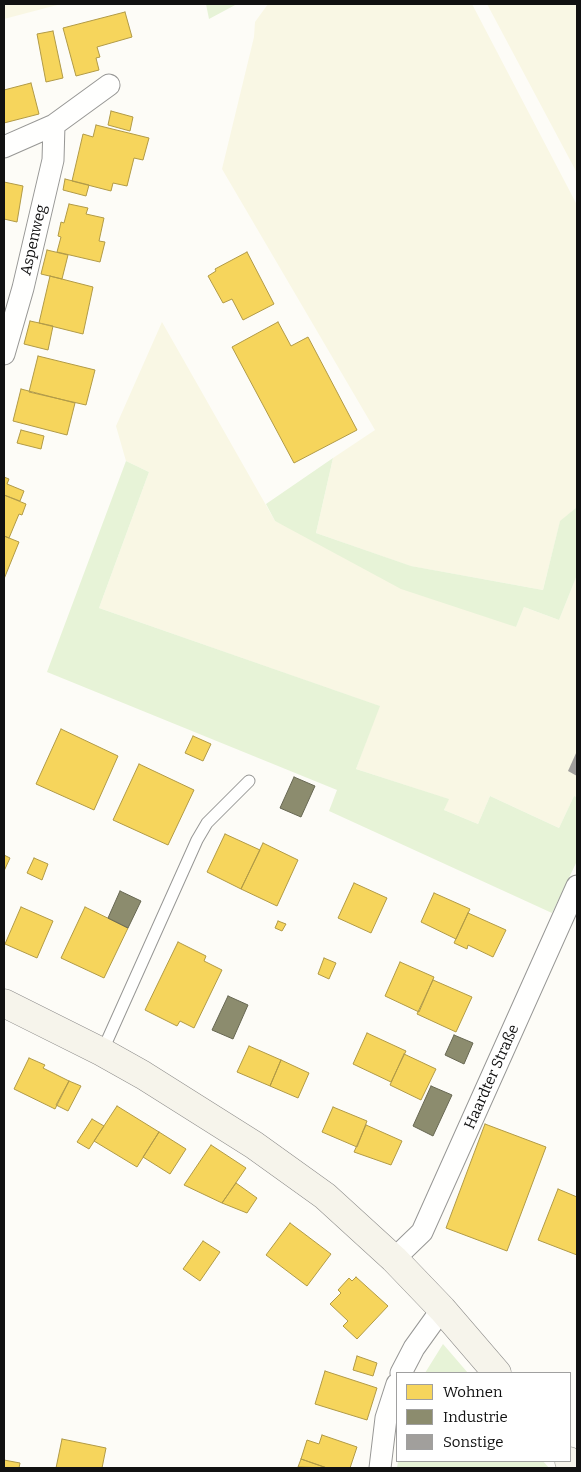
<!DOCTYPE html>
<html>
<head>
<meta charset="utf-8">
<style>
	body { margin:0 }
	#map { position:relative; width:581px; height:1472px; overflow:hidden; background:#fdfcf7; font-family:Bitter,serif }
	canvas { display:block }
	.frame { position:absolute; inset:0; border:5px solid #111; pointer-events:none }
	.legend { position:absolute; left:396px; top:1372px; width:175px; height:90px; box-sizing:border-box; background:#fff; border:1px solid #a0a0a0; margin:0; padding:6px 9px; list-style:none; font-size:15px; color:#111 }
	.legend li { display:flex; align-items:center; gap:10px; height:25px }
	.legend b { width:25px; border:1px solid #a0a0a0 }
</style>
</head>
<body>
<div id="map">
<canvas width="581" height="1472"></canvas>
<div class="frame"></div>
<ul class="legend">
<li><b style="height:14px;background:#f6d55c"></b>Wohnen</li>
<li><b style="height:14px;background:#8c8c6e"></b>Industrie</li>
<li><b style="height:14px;background:#a19f9c"></b>Sonstige</li>
</ul>
</div>
<script>
const ctx = document.querySelector('canvas').getContext('2d');
ctx.lineJoin = 'round';
function fillPath(path, color) {
  ctx.fillStyle = color;
  ctx.fill(path, 'evenodd');
}
function poly(rows) {
  const path = new Path2D();
  for (const r of rows) {
    path.moveTo(r[0], r[1]);
    for (let i = 2; i < r.length; i += 2) path.lineTo(r[i], r[i + 1]);
  }
  return path;
}
function strokePath(path, color, width, dash) {
  ctx.strokeStyle = color;
  ctx.lineWidth = width;
  ctx.lineCap = dash ? 'butt' : 'round';
  ctx.setLineDash(dash || []);
  ctx.stroke(path);
}
function drawText(font, color, halo, rows, align = 'center') {
  ctx.font = font + ' Bitter,serif';
  ctx.lineWidth = 5;
  ctx.setLineDash([]);
  ctx.textBaseline = 'middle';
  ctx.strokeStyle = halo;
  ctx.fillStyle = color;
  for (const [text, x, y, turn = 0] of rows) {
    ctx.save();
    ctx.translate(x, y);
    ctx.rotate((+turn || 0) * Math.PI / 180);
    ctx.textAlign = isNaN(turn) ? turn : align;
    if (halo) ctx.strokeText(text, 0, 0);
    ctx.fillText(text, 0, 0);
    ctx.restore();
  }
}
const farmland = poly([
	[4,4,61,4,4,19],
	[268,4,472,4,577,205,577,507,560,522,543,590,410,566,316,533,333,458,375,430,222,169,254,37,255,22],
	[487,4,577,4,577,173],
	[162,322,275,521,516,627,524,607,559,620,577,575,577,797,574,796,559,828,490,796,478,824,444,810,448,799,356,769,379,706,99,608,149,472,126,461,116,426]
]);
const green = poly([
	[206,4,237,4,209,19],
	[333,458,316,533,411,566,543,590,560,521,577,507,577,575,559,620,524,607,516,627,401,589,275,521,266,504],
	[126,461,149,472,99,608,380,706,356,769,449,799,444,810,478,824,490,796,559,828,574,796,577,797,577,861,552,913,329,811,337,790,47,672],
	[443,1344,468,1373,425,1373],
	[398,1461,543,1461,549,1468,397,1468]
]);
const homes = poly([
	[125,12,132,37,97,47,100,57,96,58,99,70,76,76,63,28,125,12],
	[53,31,63,78,46,82,37,34,53,31],
	[31,83,39,114,4,123,4,90,31,83],
	[111,111,133,117,130,131,108,125,111,111],
	[96,125,149,138,143,160,134,158,127,186,113,183,111,191,72,181,83,134,93,137,96,125],
	[65,179,89,185,86,196,63,190,65,179],
	[4,182,23,186,17,222,4,219,4,182],
	[69,204,88,208,86,214,104,218,99,241,105,242,100,262,57,252,61,237,58,236,61,222,64,223,69,204],
	[47,250,68,255,62,279,41,274,47,250],
	[247,252,274,304,243,320,232,299,223,303,208,276,216,271,215,269,247,252],
	[50,276,93,287,83,334,39,323,50,276],
	[30,321,53,326,48,350,24,344,30,321],
	[278,322,291,346,308,337,357,430,294,463,232,347,278,322],
	[38,356,95,370,86,405,29,392,38,356],
	[21,389,75,403,67,435,13,421,21,389],
	[21,430,44,436,41,449,17,443,21,430],
	[4,477,9,479,7,484,24,491,20,501,4,495,4,477],
	[4,495,26,504,22,515,19,514,9,538,4,536,4,495],
	[4,536,19,542,4,579,4,536],
	[61,729,118,756,94,810,36,784,61,729],
	[193,736,211,744,203,761,185,753,193,736],
	[139,764,194,790,168,845,113,820,139,764],
	[225,834,260,850,241,889,207,872,225,834],
	[263,843,298,860,277,906,241,889,263,843],
	[4,855,10,858,4,871,4,855],
	[34,858,48,864,42,880,27,873,34,858],
	[354,883,387,898,371,933,338,918,354,883],
	[434,893,470,909,456,939,421,922,434,893],
	[21,907,53,921,37,958,5,944,21,907],
	[85,907,128,928,104,978,61,958,85,907],
	[468,913,506,930,493,957,468,945,467,949,454,943,468,913],
	[278,921,286,924,282,931,275,928,278,921],
	[178,942,206,956,204,961,222,970,194,1028,180,1021,177,1026,145,1010,178,942],
	[324,958,336,963,329,979,318,974,324,958],
	[400,962,434,977,419,1012,385,996,400,962],
	[433,980,472,997,456,1032,417,1014,433,980],
	[367,1033,406,1051,391,1082,353,1064,367,1033],
	[249,1046,281,1060,270,1086,237,1072,249,1046],
	[404,1054,436,1069,421,1100,390,1085,404,1054],
	[29,1058,45,1065,43,1068,69,1081,55,1109,14,1089,29,1058],
	[281,1060,309,1073,298,1098,270,1086,281,1060],
	[69,1081,81,1086,68,1111,56,1105,69,1081],
	[117,1106,159,1132,137,1167,94,1141,117,1106],
	[333,1107,367,1121,357,1147,322,1132,333,1107],
	[92,1119,104,1126,89,1149,77,1142,92,1119],
	[485,1124,546,1147,507,1251,446,1228,485,1124],
	[366,1125,402,1141,391,1165,354,1152,366,1125],
	[159,1132,186,1149,170,1174,143,1157,159,1132],
	[211,1145,246,1168,222,1203,184,1185,211,1145],
	[236,1183,257,1198,247,1213,222,1203,236,1183],
	[558,1189,577,1197,577,1255,538,1240,558,1189],
	[290,1223,331,1254,307,1286,266,1255,290,1223],
	[203,1241,220,1252,200,1281,183,1269,203,1241],
	[356,1277,388,1306,357,1339,343,1326,348,1321,330,1304,341,1293,338,1290,349,1278,352,1281,356,1277],
	[357,1356,377,1363,373,1376,353,1370,357,1356],
	[325,1371,377,1388,367,1420,315,1404,325,1371],
	[322,1435,357,1447,350,1468,327,1468,301,1459,307,1440,319,1444,322,1435],
	[62,1439,106,1448,102,1468,56,1468,62,1439],
	[301,1459,327,1468,298,1467,301,1459],
	[4,1460,20,1463,19,1468,4,1468,4,1460]
]);
const industry = poly([
	[294,777,315,786,301,817,280,808,294,777],
	[120,891,141,901,128,928,108,918,120,891],
	[228,996,248,1005,233,1039,212,1030,228,996],
	[454,1035,473,1043,464,1064,445,1055,454,1035],
	[431,1086,452,1095,433,1136,413,1126,431,1086]
]);
const building = poly([
	[577,751,577,776,568,771]
]);
const lane = poly([
	[102,1052,197,840,207,823,249,781]
]);
const street = poly([
	[4,147,54,125,109,85],
	[4,354,23,288,53,160,54,125],
	[394,1259,422,1232,577,886],
	[401,1373,414,1348,442,1309],
	[380,1468,386,1418,397,1384]
]);
const secondary = poly([
	[4,1003,102,1052,143,1075,254,1145,325,1196,394,1259,442,1309,497,1373],
	[569,1461,575,1468]
]);
const streetNames = [
	["Aspenweg",34,240,-77],
	["Haardter Straße",492,1077,-66]
];
fillPath(farmland, '#f9f7e4');
fillPath(green, '#e7f3d7');
fillPath(homes, '#f6d55c');
strokePath(homes, '#b19a46', 1);
fillPath(industry, '#8c8c6e');
strokePath(industry, '#676752', 1);
fillPath(building, '#a19f9c');
strokePath(lane, '#979795', 13);
strokePath(street, '#979795', 23);
strokePath(secondary, '#8e8d8b', 29);
strokePath(lane, '#fffffe', 11);
strokePath(street, '#fffffe', 21);
strokePath(secondary, '#f6f4eb', 28);
drawText('15px', '#111', '#fff', streetNames);
</script>
</body>
</html>
